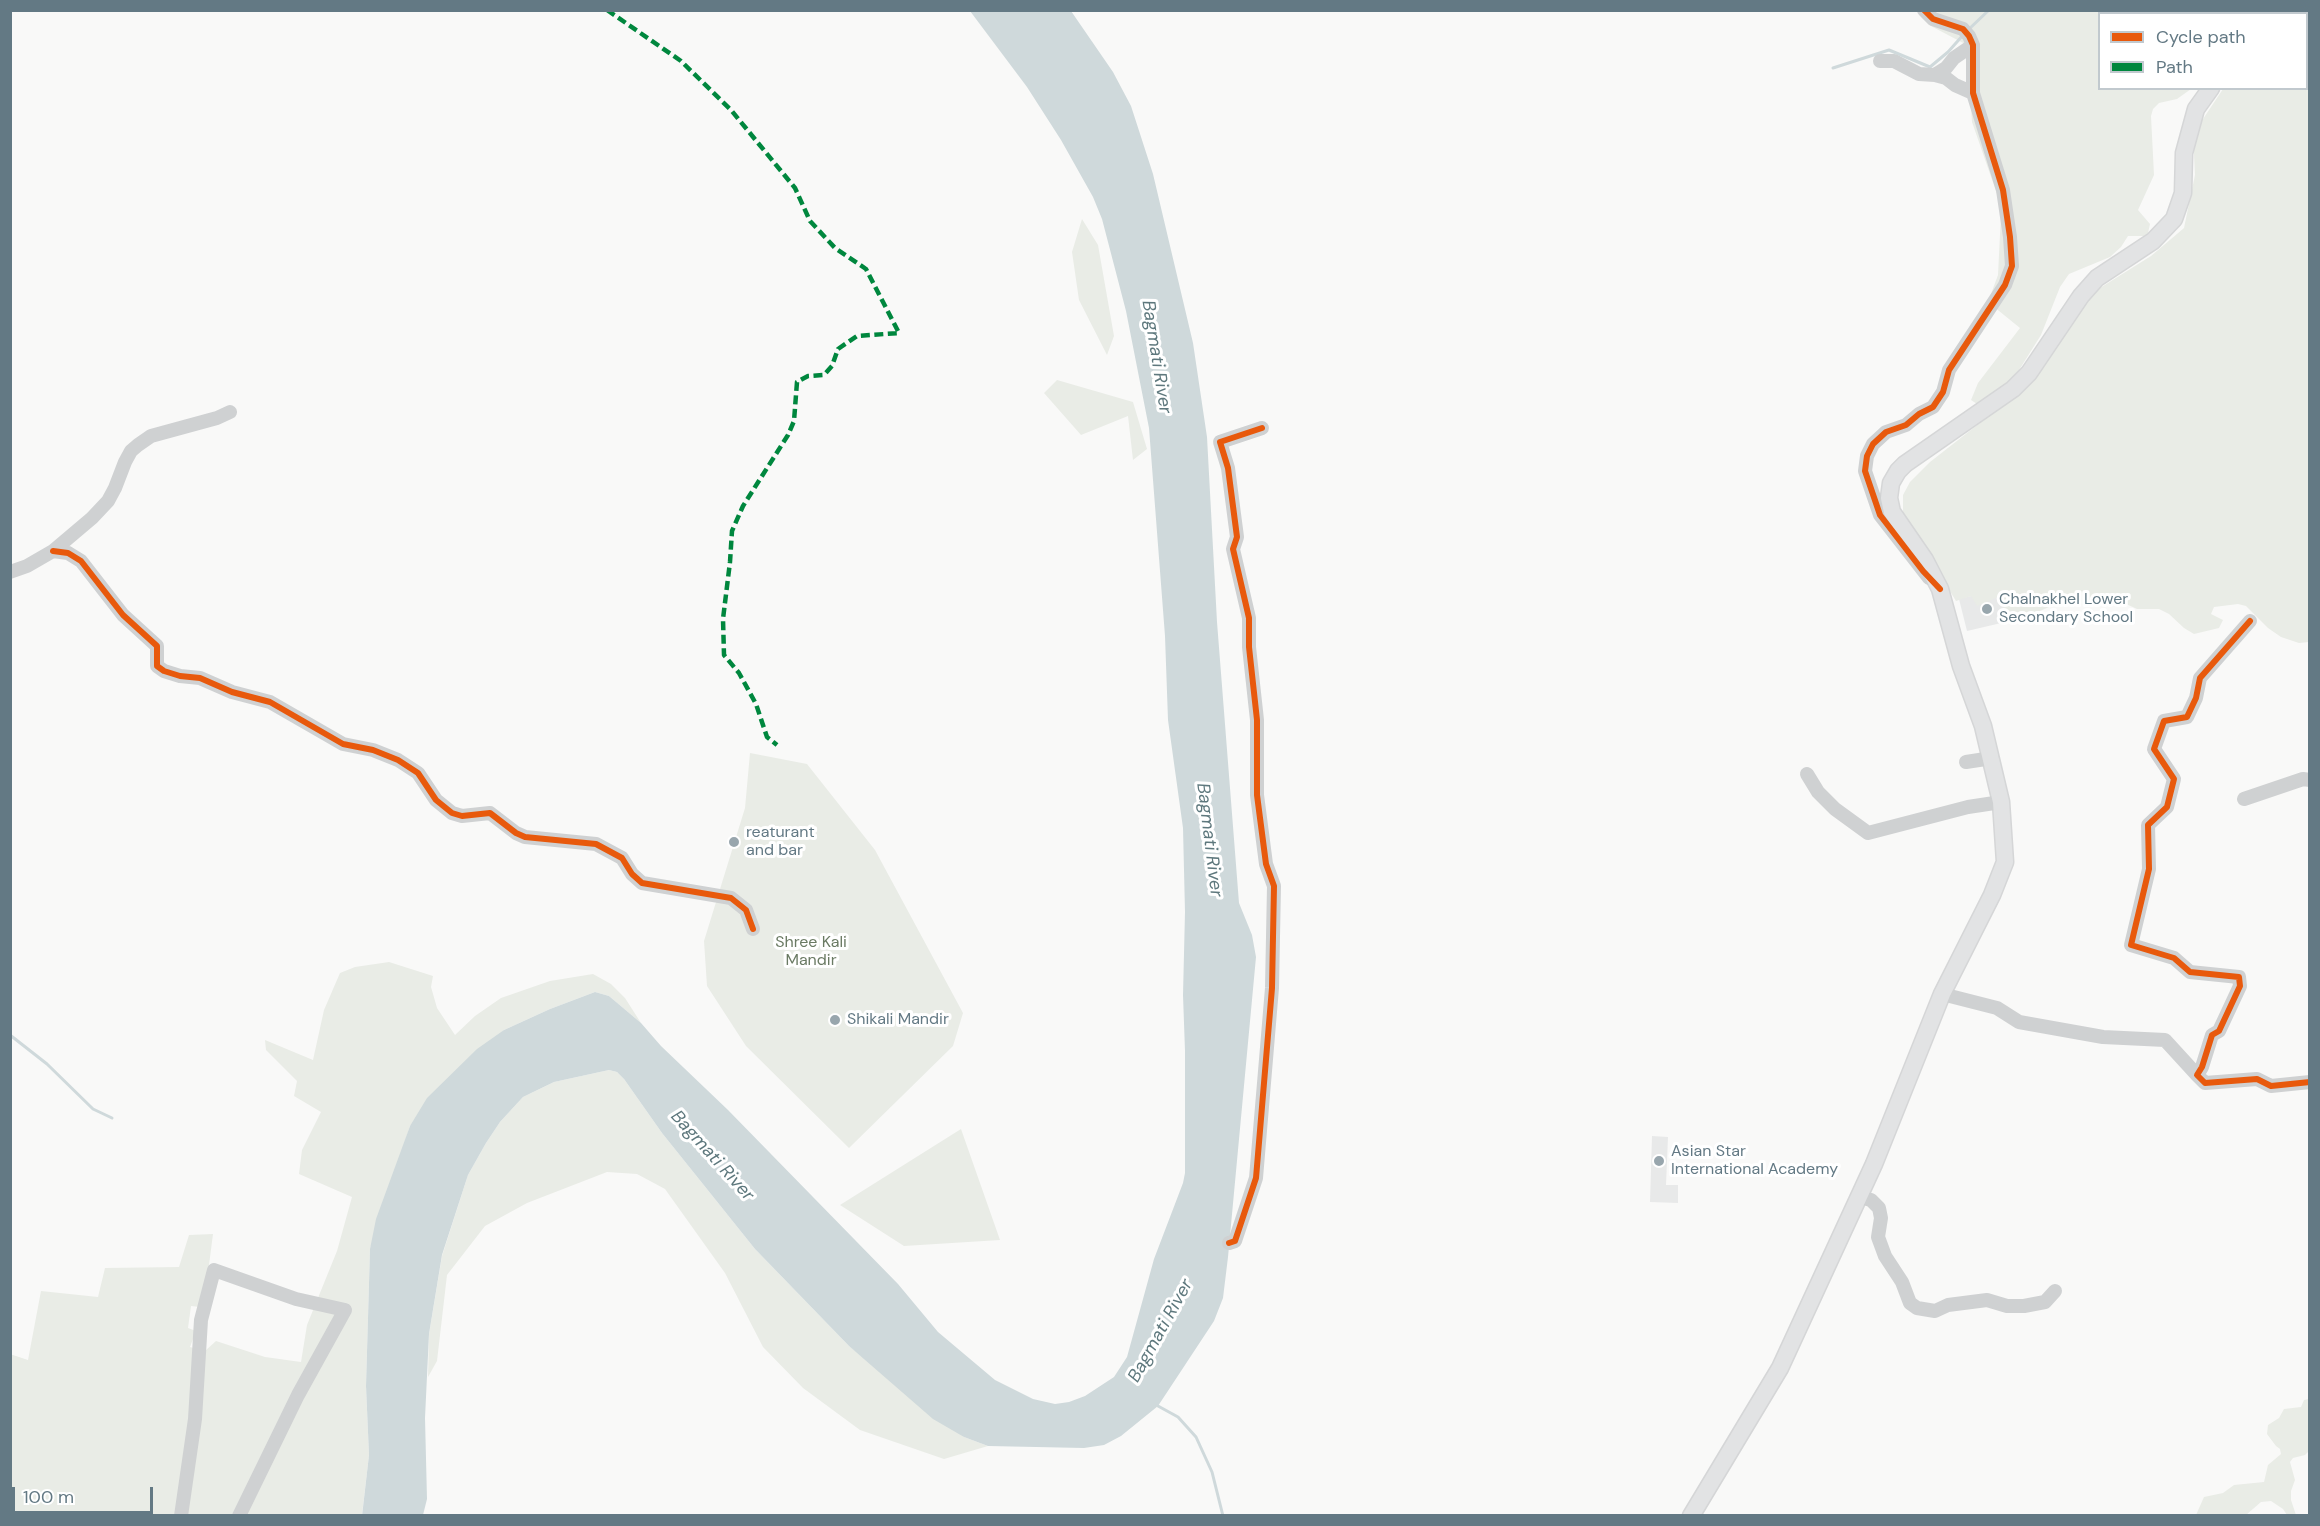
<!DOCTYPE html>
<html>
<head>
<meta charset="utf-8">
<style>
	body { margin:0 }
	#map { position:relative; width:2320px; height:1526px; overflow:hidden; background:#f9f9f8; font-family:"DM Sans",sans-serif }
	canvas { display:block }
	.frame { position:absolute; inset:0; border:12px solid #637984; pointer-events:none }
	.legend { position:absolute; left:2098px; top:12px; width:210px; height:78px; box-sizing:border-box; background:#fff; border:2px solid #c1c9ce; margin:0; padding:8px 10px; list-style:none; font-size:18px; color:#637984 }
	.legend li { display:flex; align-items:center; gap:12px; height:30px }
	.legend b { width:30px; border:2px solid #c1c9ce }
	.scale { position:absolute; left:12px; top:1487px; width:141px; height:27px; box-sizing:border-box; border:3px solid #637984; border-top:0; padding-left:8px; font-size:18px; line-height:21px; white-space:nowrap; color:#637984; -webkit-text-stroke:4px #fff; paint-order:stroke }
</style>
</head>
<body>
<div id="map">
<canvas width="2320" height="1526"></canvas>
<div class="frame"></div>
<ul class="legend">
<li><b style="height:8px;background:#e8590c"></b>Cycle path</li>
<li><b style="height:8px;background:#00873e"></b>Path</li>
</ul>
<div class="scale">100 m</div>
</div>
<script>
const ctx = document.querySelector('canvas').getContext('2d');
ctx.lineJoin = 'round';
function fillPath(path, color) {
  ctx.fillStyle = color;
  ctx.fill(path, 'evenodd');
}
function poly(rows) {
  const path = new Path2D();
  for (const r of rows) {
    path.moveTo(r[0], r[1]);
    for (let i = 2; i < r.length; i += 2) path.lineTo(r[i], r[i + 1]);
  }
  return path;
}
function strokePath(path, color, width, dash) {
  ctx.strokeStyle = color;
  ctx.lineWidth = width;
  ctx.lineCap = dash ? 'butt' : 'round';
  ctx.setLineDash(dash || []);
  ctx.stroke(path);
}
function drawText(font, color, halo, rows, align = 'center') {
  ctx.font = font + ' "DM Sans",sans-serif';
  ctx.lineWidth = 6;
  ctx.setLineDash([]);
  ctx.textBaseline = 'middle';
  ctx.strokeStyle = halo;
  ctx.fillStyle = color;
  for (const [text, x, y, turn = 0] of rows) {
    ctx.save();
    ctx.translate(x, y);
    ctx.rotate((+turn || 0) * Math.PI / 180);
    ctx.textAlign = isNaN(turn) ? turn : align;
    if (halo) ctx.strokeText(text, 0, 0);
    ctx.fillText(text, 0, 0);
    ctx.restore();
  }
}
const built = poly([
	[2006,587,2014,620,1967,631,1959,599],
	[1652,1136,1668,1137,1666,1185,1678,1185,1678,1203,1650,1202]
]);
const green = poly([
	[1918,11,2164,11,2166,13,2100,14,2100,88,2191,89,2177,99,2159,103,2153,109,2151,116,2154,175,2138,210,2150,224,2148,233,2144,236,2128,236,2121,247,2110,257,2069,274,2060,287,2041,335,2019,370,2007,384,1977,404,1971,400,1978,383,2020,328,1988,302,1998,275,2001,214,1997,194,1972,122,1967,45,1929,25,1921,17],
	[2273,11,2309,11,2309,642,2299,643,2281,637,2268,628,2246,606,2238,604,2214,607,2211,614,2223,620,2219,628,2194,634,2184,628,2169,614,2159,609,2137,609,2124,603,2049,607,2013,623,1998,597,1977,606,1971,596,1956,601,1903,515,1903,495,1910,482,1930,462,2008,401,2092,293,2151,256,2184,228,2195,175,2193,134,2223,89,2306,88,2306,14,2271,13],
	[1082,219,1098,245,1114,336,1107,355,1079,300,1072,252],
	[1057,380,1133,402,1147,449,1133,460,1128,416,1081,435,1044,393],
	[750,753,807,764,875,850,963,1013,953,1046,849,1148,746,1046,707,986,704,941,745,808],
	[389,962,433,976,431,987,437,1008,455,1035,475,1016,501,998,550,981,593,974,611,984,625,998,641,1023,609,996,595,992,550,1009,504,1030,410,1126,370,1249,366,1386,369,1455,362,1515,11,1515,10,1354,28,1360,41,1291,98,1297,105,1268,179,1267,189,1235,213,1234,209,1265,200,1307,191,1306,188,1328,196,1331,190,1347,205,1351,216,1341,265,1357,301,1362,307,1325,337,1251,352,1197,299,1174,302,1150,321,1112,294,1096,297,1081,266,1050,265,1040,313,1060,324,1010,340,973,355,967],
	[609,1070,617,1072,624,1079,662,1133,755,1249,849,1346,964,1437,988,1446,944,1459,860,1430,803,1388,763,1347,725,1273,665,1189,637,1174,607,1172,527,1203,485,1226,447,1275,437,1361,428,1377,429,1334,442,1256,468,1175,486,1143,500,1122,523,1097,554,1082],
	[961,1129,1000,1240,904,1246,840,1205],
	[2309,1399,2309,1451,2305,1455,2293,1458,2290,1462,2295,1480,2291,1491,2291,1500,2296,1515,2287,1515,2283,1509,2271,1501,2261,1502,2246,1515,2196,1515,2204,1497,2223,1493,2234,1485,2264,1482,2268,1465,2281,1454,2280,1449,2276,1446,2267,1434,2268,1425,2279,1418,2284,1409,2301,1407,2304,1400]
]);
const water = poly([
	[970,11,1071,11,1113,72,1131,106,1153,174,1193,343,1207,437,1217,622,1239,903,1252,935,1256,957,1228,1257,1223,1298,1214,1321,1158,1406,1121,1436,1104,1445,1084,1448,988,1446,964,1437,933,1419,849,1346,755,1249,662,1133,624,1079,617,1072,609,1070,554,1082,523,1097,500,1122,486,1143,468,1175,442,1255,429,1334,425,1418,427,1499,423,1515,362,1516,369,1455,366,1386,370,1249,376,1219,410,1126,427,1098,477,1049,504,1030,550,1009,595,992,609,996,641,1023,661,1046,728,1110,898,1284,938,1332,995,1380,1033,1399,1055,1404,1069,1402,1085,1396,1114,1377,1127,1357,1154,1259,1183,1183,1185,1173,1185,1051,1183,995,1185,912,1183,828,1168,720,1165,636,1149,428,1126,311,1102,219,1093,197,1061,140,1027,87]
]);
const stream = poly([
	[2112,10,2115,14],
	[1968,30,1989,10],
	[2306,32,2310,32],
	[1833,68,1889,50,1930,67,1948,52,1964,34],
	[10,1035,47,1064,93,1109,112,1118],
	[1158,1406,1178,1417,1196,1437,1212,1472,1223,1516]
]);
const minor = poly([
	[1924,10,1933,19,1963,29,1969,36,1973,45,1973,93,2003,190,2010,237,2012,266,2005,285,1949,370,1943,392,1933,407,1919,414,1906,425,1886,432,1873,444,1867,456,1865,471,1880,515,1929,578],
	[1880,61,1894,61,1919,74,1935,75,1946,78,1955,85,1973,93],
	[1935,75,1946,68,1954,58,1973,45],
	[53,551,68,553,81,561,123,615,157,646,157,666,164,671,180,676,200,678,232,692,270,702,343,744,373,750,398,760,418,773,436,800,452,813,462,816,490,813,516,833,525,837,596,844,622,858,632,874,642,883,731,898,746,910,753,929],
	[10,572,27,566,53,551,92,518,108,501,115,488,125,462,131,451,138,445,151,436,217,418,230,412],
	[2250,621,2200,678,2196,698,2187,717,2164,721,2154,749,2174,779,2167,807,2148,825,2149,869,2131,945,2174,958,2190,972,2239,977,2240,986,2219,1031,2212,1035,2202,1067,2197,1075,2205,1083,2257,1079,2271,1086,2310,1082],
	[1966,762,1992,758],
	[1807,774,1818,792,1835,809,1868,833,1968,807,2001,802],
	[2244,799,2303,779,2310,780],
	[1942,994,1997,1008,2019,1022,2103,1037,2165,1040,2197,1075],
	[1859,1197,1871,1200,1879,1208,1881,1218,1878,1237,1885,1256,1902,1282,1910,1303,1917,1308,1935,1311,1948,1305,1987,1300,2007,1306,2024,1306,2045,1302,2055,1291],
	[1229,1243,1235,1241,1256,1178,1272,988,1274,886,1266,864,1257,795,1257,720,1249,647,1249,618,1233,549,1237,537,1228,468,1220,442,1262,428],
	[181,1516,195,1419,201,1320,214,1270,296,1299,345,1310,298,1395,239,1516]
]);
const major = poly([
	[2264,14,2265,10],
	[1691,1516,1780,1368,1874,1164,1942,994,1992,895,2005,862,2001,802,1983,726,1961,666,1940,589,1925,560,1892,512,1889,498,1891,483,1898,471,1905,464,2013,389,2029,373,2081,296,2097,278,2153,241,2174,219,2183,193,2184,153,2196,109,2211,88]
]);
const quiet = poly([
	[607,10,681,61,731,110,795,188,810,221,835,248,866,269,899,333,857,336,838,349,832,366,824,375,808,376,797,382,794,421,788,435,743,506,732,531,730,562,723,619,724,655,739,673,756,704,767,737,777,745]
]);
const cycleway = poly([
	[1924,10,1933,19,1963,29,1969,36,1973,45,1973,93,2003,190,2010,237,2012,266,2005,285,1949,370,1943,392,1933,407,1919,414,1906,425,1886,432,1873,444,1867,456,1865,471,1880,515,1923,571,1940,589],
	[53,551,68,553,81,561,123,615,157,646,157,666,164,671,180,676,200,678,232,692,270,702,343,744,373,750,398,760,418,773,436,800,452,813,462,816,490,813,516,833,525,837,596,844,622,858,632,874,642,883,731,898,746,910,753,929],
	[2250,621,2200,678,2196,698,2187,717,2164,721,2154,749,2174,779,2167,807,2148,825,2149,869,2131,945,2174,958,2190,972,2239,977,2240,986,2219,1031,2212,1035,2202,1067,2197,1075,2205,1083,2257,1079,2271,1086,2310,1082],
	[1229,1243,1235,1241,1256,1178,1272,988,1274,886,1266,864,1257,795,1257,720,1249,647,1249,618,1233,549,1237,537,1228,468,1220,442,1262,428]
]);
const markers = [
	[1987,609,6,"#98a6ad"],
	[734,842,6,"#98a6ad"],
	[835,1020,6,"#98a6ad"],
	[1659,1161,6,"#98a6ad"]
];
const poiNames = [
	["Chalnakhel Lower",1999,600],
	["Secondary School",1999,618],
	["reaturant",746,833],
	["and bar",746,851],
	["Shikali Mandir",847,1020],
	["Asian Star",1671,1152],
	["International Academy",1671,1170]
];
const parkNames = [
	["Shree Kali",811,943],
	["Mandir",811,961]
];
const waterNames = [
	["Bagmati River",1156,357,81],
	["Bagmati River",1209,840,83],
	["Bagmati River",712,1156,48],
	["Bagmati River",1161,1331,-61]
];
fillPath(built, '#e8e9e9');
fillPath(green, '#e9ece6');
fillPath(water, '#cfd9db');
strokePath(stream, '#cfd9db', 3);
strokePath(major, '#d5d6d7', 19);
strokePath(minor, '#cfd1d2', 14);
strokePath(major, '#e2e3e4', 16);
strokePath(quiet, '#00873e', 4.5, [9, 4.5]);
strokePath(cycleway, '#e8590c', 6);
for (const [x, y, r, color] of markers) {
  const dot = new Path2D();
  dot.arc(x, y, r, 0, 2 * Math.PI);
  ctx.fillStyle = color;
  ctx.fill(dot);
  strokePath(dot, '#fff', 2);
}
drawText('16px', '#637984', '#fff', poiNames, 'left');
drawText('16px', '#6a7a63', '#fff', parkNames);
drawText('italic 18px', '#5e787d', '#fff', waterNames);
</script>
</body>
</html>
